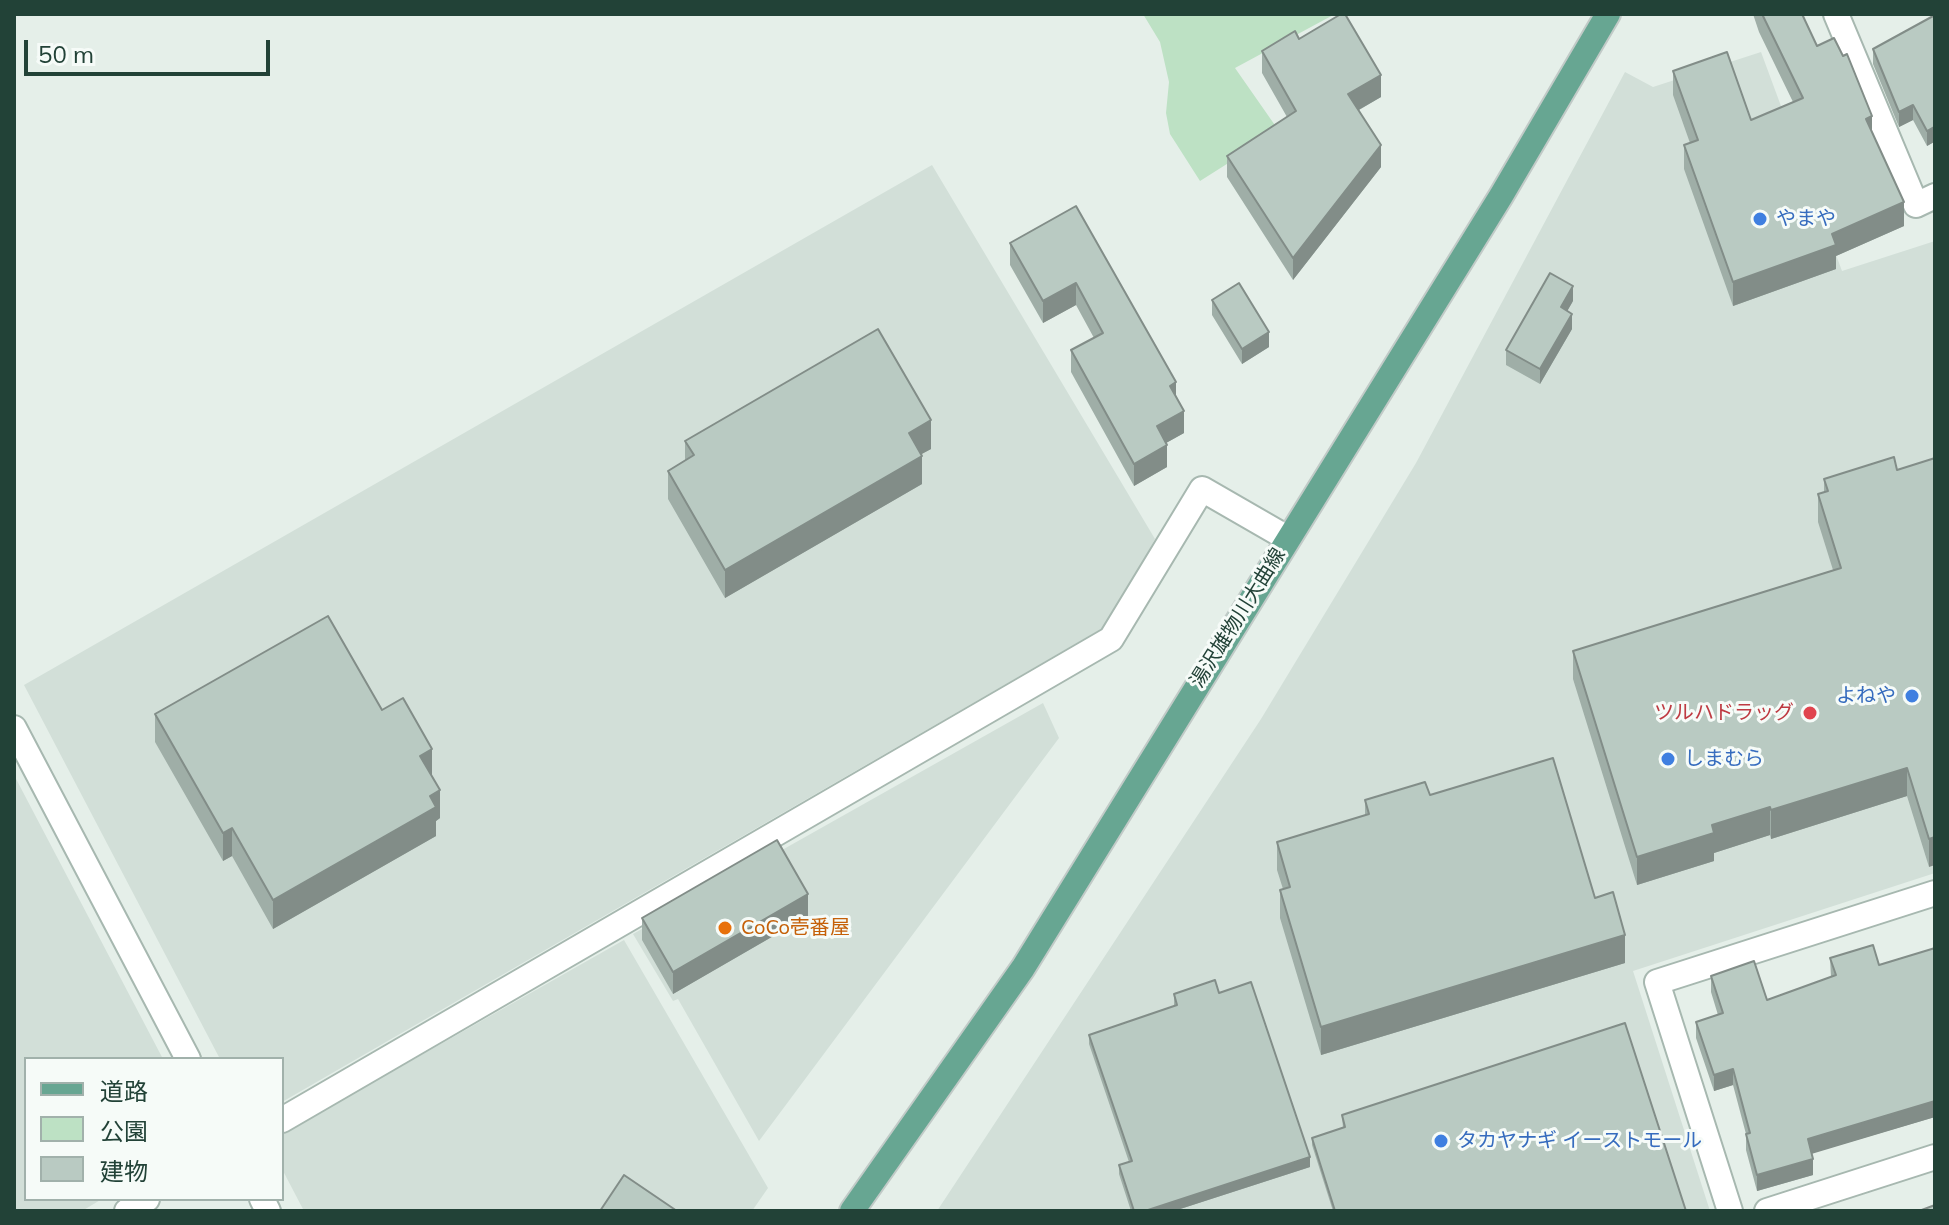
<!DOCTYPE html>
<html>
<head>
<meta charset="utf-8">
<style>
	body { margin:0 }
	#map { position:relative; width:1949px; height:1225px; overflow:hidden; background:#e5efe9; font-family:Mulish,"Noto Sans JP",sans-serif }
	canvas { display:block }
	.frame { position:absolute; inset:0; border:16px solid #224237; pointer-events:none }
	.legend { position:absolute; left:24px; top:1057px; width:260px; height:144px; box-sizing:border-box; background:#f6fbf8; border:2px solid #a1b1ab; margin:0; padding:10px 14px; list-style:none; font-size:24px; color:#224237 }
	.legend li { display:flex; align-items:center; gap:16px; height:40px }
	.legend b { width:40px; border:2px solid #a1b1ab }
	.scale { position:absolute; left:24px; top:40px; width:246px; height:36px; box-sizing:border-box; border:4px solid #224237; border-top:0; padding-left:10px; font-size:24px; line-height:28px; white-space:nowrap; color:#224237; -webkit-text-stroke:6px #f6fbf8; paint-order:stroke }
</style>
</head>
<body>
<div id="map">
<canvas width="1949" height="1225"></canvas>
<div class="frame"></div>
<ul class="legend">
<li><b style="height:10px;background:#67a692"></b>道路</li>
<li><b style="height:22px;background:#bde1c4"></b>公園</li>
<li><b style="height:22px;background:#b9cac2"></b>建物</li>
</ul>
<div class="scale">50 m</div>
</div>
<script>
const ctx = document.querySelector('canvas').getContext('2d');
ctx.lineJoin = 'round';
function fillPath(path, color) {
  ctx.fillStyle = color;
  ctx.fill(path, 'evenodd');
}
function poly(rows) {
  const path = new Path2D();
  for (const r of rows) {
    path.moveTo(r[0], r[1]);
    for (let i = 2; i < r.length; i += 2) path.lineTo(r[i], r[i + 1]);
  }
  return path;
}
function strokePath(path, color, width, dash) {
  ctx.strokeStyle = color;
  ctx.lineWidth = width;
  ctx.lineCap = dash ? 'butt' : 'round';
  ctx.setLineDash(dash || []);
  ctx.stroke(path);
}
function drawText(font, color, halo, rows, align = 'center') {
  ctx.font = font + ' Mulish,"Noto Sans JP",sans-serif';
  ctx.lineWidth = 6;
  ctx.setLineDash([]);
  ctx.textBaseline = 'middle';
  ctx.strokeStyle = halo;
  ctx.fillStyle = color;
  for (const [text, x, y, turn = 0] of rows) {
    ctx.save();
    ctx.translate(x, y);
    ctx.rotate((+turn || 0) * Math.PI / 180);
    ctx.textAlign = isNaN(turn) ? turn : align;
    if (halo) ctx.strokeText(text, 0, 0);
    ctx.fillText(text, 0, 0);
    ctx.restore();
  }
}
const built = poly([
	[1761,52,1842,271,1935,241,1935,873,1633,971,1710,1211,937,1211,1261,719,1416,463,1625,72,1653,87],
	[932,165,1155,539,1110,624,282,1102,282,1059,220,1059,24,685],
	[1043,703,1059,738,759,1141,678,999,673,1001,633,934],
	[14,775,163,1059,26,1059,26,1199,102,1199,82,1211,14,1211],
	[624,940,768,1188,752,1211,304,1211,282,1169,282,1134]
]);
const green = poly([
	[1143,14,1335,14,1235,68,1279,131,1200,181,1170,134,1166,113,1169,82,1160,42]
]);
const minor = poly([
	[1836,14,1916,205,1935,196],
	[14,728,188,1059],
	[282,1120,1111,639,1202,489,1287,538],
	[262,1199,268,1211],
	[127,1211,147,1199],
	[1730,1211,1657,982,1935,893],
	[1767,1211,1935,1157]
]);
const major = poly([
	[852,1211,1023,968,1501,196,1608,14]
]);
const wall = poly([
	[1753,14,1802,14,1817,46,1872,132,1904,226,1836,256,1836,269,1733,306,1684,169,1684,145,1690,143,1673,95,1673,71,1751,120,1793,102,1759,32],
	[1935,15,1935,143,1934,142,1927,146,1913,120,1899,127,1873,64,1873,49],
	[1299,39,1381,97,1359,110,1381,167,1293,280,1227,177,1227,156,1287,117,1262,73,1262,51],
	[1076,206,1176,397,1184,433,1166,443,1167,467,1134,486,1071,372,1071,350,1094,338,1076,305,1043,323,1010,265,1010,243],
	[1212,300,1269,347,1242,364,1212,315],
	[1573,301,1567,311,1572,329,1540,384,1506,365,1506,350],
	[685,441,931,449,921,454,922,484,725,598,668,499,668,471,685,460],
	[1935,458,1929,867,1907,796,1771,839,1770,835,1714,853,1714,861,1637,885,1573,679,1573,651,1833,570,1818,522,1818,494,1824,492,1824,479,1897,470],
	[382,710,432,776,440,818,436,821,436,836,273,929,232,856,223,861,155,742,155,714],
	[1430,795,1595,898,1625,963,1321,1055,1280,918,1280,890,1283,889,1277,870,1277,842,1365,816,1365,800],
	[808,916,673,994,642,940,642,918],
	[1830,958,1879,965,1935,1117,1812,1153,1813,1175,1757,1191,1746,1150,1746,1134,1733,1085,1714,1091,1696,1038,1696,1022,1718,1015,1711,992,1711,976,1767,1000,1831,977],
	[1219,993,1310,1167,1174,1211,1131,1211,1119,1174,1119,1165,1129,1162,1089,1044,1089,1035,1174,1006,1174,994],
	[1342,1115,1686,1211,1333,1211,1312,1145,1312,1138,1343,1128]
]);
const shadedWall = poly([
	[1381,75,1381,97,1348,116,1348,94],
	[1913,105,1913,120,1899,127,1899,112],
	[1872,116,1872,140,1866,119],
	[1934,127,1934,142,1927,146,1927,131],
	[1381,145,1381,167,1293,280,1293,258],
	[1904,202,1904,226,1836,256,1836,269,1733,306,1733,282,1832,234],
	[1076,283,1076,305,1043,323,1043,301],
	[1573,286,1573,301,1561,322,1561,307],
	[1572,314,1572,329,1540,384,1540,369],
	[1269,332,1269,347,1242,364,1242,349],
	[1176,382,1176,404,1170,386],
	[1184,411,1184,433,1157,448,1157,426],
	[931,420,931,449,909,461,909,433],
	[1167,445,1167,467,1134,486,1134,464],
	[922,456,922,484,725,598,725,570],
	[432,749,432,778,420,756],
	[1907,768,1907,796,1771,839,1771,810],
	[440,790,440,818,436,821,436,836,273,929,273,900],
	[1770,807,1770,835,1714,853,1714,861,1637,885,1637,857,1712,825],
	[232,828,232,856,223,861,223,833],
	[1935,837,1935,865,1929,867,1929,839],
	[808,894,808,916,673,994,673,972],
	[1625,935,1625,963,1321,1055,1321,1027],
	[1733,1069,1733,1085,1714,1091,1714,1075],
	[1935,1101,1935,1117,1808,1155,1808,1139],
	[1310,1157,1310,1167,1174,1211,1145,1211],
	[1813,1159,1813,1175,1757,1191,1757,1175]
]);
const building = poly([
	[1341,14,1345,14,1381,75,1348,94,1381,145,1293,258,1227,156,1296,111,1262,51,1295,31,1299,39,1341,14],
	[1762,14,1802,14,1817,46,1834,38,1843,56,1847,54,1872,116,1866,119,1904,202,1832,234,1836,245,1733,282,1684,145,1698,140,1673,71,1727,52,1751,120,1803,98,1762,14],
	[1935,15,1935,128,1934,127,1927,131,1913,105,1899,112,1873,49,1935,15],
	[1076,206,1176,382,1170,386,1184,411,1157,426,1167,445,1134,464,1071,350,1103,333,1076,283,1043,301,1010,243,1076,206],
	[1550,273,1573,286,1561,307,1572,314,1540,369,1506,350,1550,273],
	[1239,283,1269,332,1242,349,1212,300,1239,283],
	[878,329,931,420,909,433,922,456,725,570,668,471,694,455,685,441,878,329],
	[1894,457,1897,470,1935,458,1935,837,1929,839,1907,768,1771,810,1770,807,1712,825,1714,833,1637,857,1573,651,1841,568,1818,494,1828,491,1824,479,1894,457],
	[328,616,382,710,403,698,432,749,420,756,440,790,430,796,436,807,273,900,232,828,223,833,155,714,328,616],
	[1553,758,1595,898,1613,892,1625,935,1321,1027,1280,890,1290,887,1277,842,1369,814,1365,800,1425,782,1430,795,1553,758],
	[777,840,808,894,673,972,642,918,777,840],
	[1873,945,1879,965,1935,948,1935,1101,1808,1139,1813,1159,1757,1175,1746,1134,1750,1133,1733,1069,1714,1075,1696,1022,1723,1013,1711,976,1754,961,1767,1000,1836,975,1830,958,1873,945],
	[1215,980,1219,993,1251,982,1310,1157,1145,1211,1134,1211,1119,1165,1132,1161,1089,1035,1177,1005,1174,994,1215,980],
	[1625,1023,1686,1211,1335,1211,1312,1138,1345,1127,1342,1115,1625,1023],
	[624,1175,677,1211,600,1211,624,1175],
	[1935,1205,1935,1211,1919,1211,1935,1205]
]);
const markers = [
	[1760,219,8,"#3f7fe0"],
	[1912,696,8,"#3f7fe0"],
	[1810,713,8,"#e0444e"],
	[1668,759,8,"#3f7fe0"],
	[725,928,8,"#e8710a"],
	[1441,1141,8,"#3f7fe0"]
];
const shopNames = [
	["やまや",1776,219],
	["よねや",1896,696,"right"],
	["しまむら",1684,759],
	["タカヤナギ イーストモール",1457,1141]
];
const streetNames = [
	["湯沢雄物川大曲線",1238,618,-58]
];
const healthNames = [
	["ツルハドラッグ",1794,713]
];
const foodNames = [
	["CoCo壱番屋",741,928]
];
fillPath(built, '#d2dfd8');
fillPath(green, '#bde1c4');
strokePath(minor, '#a7b8b0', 28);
strokePath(major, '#c1cac7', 28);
strokePath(minor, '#fff', 24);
strokePath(major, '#67a692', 24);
fillPath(wall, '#9faea7');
fillPath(shadedWall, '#828d88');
fillPath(building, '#b9cac2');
strokePath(building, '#828d88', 2);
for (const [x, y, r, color] of markers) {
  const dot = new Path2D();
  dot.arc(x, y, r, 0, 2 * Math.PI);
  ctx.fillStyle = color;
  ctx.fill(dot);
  strokePath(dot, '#f6fbf8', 3);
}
drawText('20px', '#366cbe', '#f6fbf8', shopNames, 'left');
drawText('20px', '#224237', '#f6fbf8', streetNames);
drawText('20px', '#be3a42', '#f6fbf8', healthNames, 'right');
drawText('20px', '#c56008', '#f6fbf8', foodNames, 'left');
</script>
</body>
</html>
